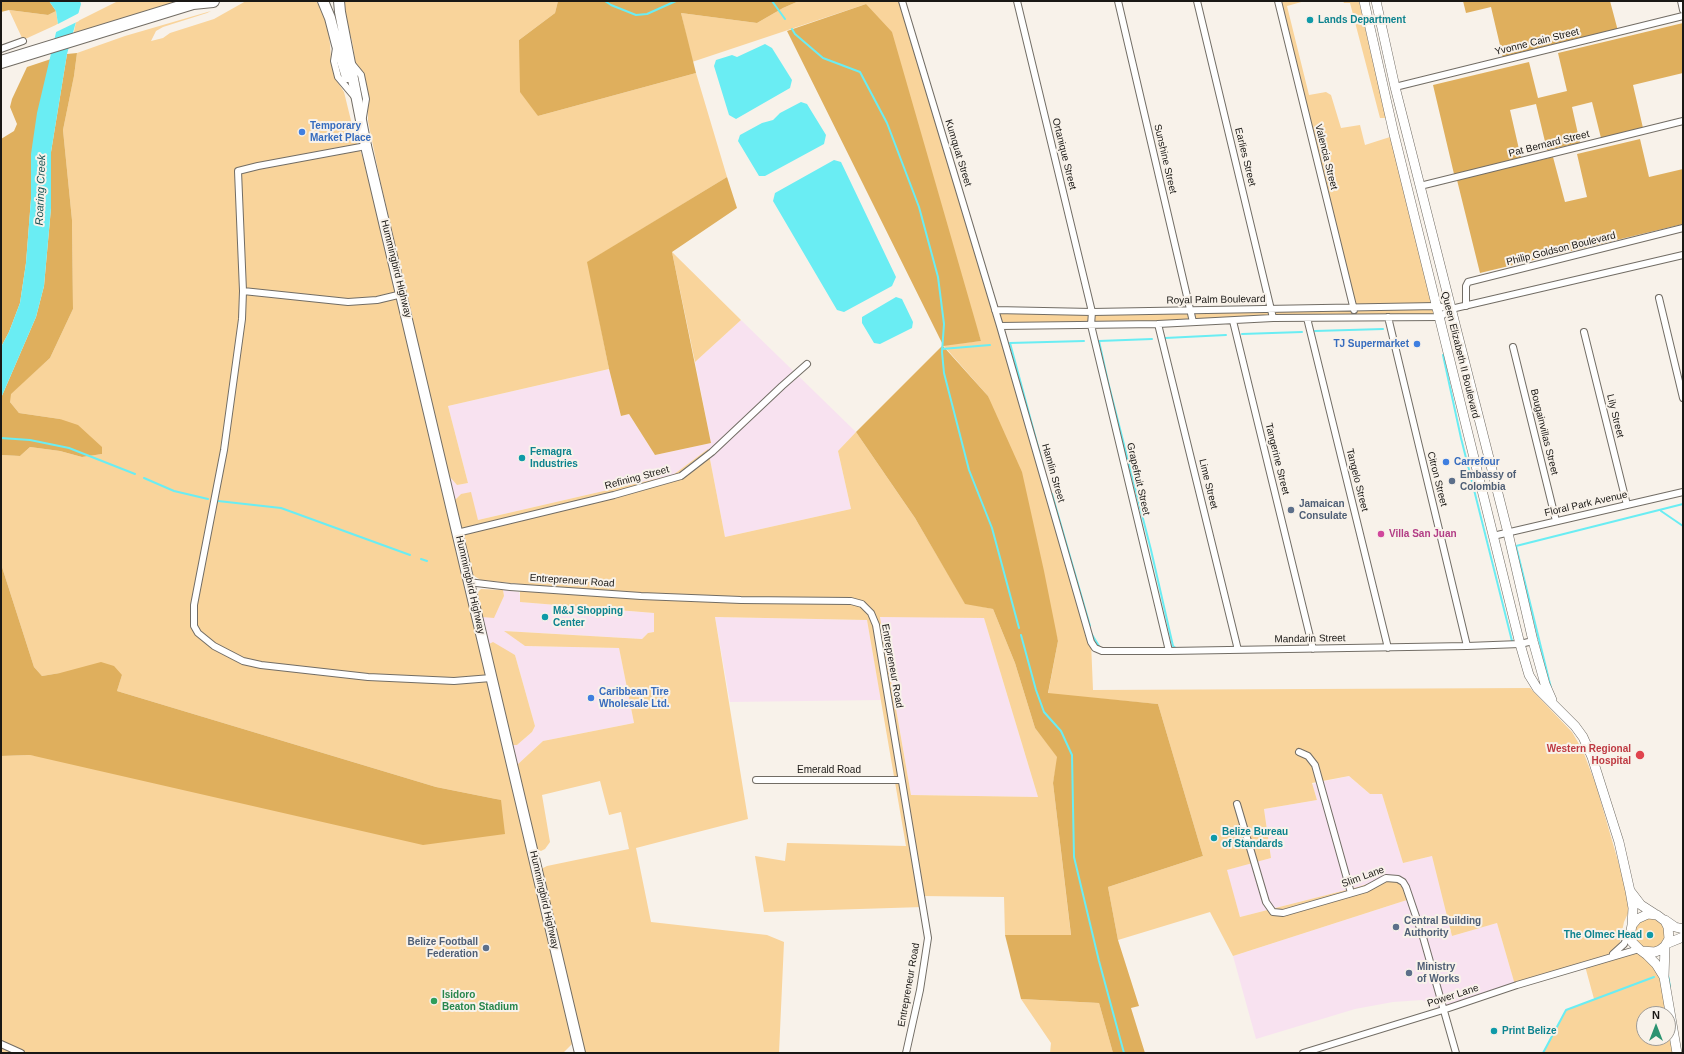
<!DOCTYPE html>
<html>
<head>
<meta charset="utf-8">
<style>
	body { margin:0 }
	#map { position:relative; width:1684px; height:1054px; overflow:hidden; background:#f8f2ea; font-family:Arial,sans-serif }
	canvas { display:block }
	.frame { position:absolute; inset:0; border:2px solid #1a1815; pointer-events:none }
	.north { position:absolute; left:1636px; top:1006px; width:40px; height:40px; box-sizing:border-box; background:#f8f2ea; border:1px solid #9f9b95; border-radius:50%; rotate:0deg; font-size:11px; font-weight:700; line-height:16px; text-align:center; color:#1a1815 }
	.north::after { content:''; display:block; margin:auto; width:14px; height:18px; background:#2c9370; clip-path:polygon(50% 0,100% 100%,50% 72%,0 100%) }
</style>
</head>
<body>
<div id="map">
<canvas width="1684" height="1054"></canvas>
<div class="frame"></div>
<div class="north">N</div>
</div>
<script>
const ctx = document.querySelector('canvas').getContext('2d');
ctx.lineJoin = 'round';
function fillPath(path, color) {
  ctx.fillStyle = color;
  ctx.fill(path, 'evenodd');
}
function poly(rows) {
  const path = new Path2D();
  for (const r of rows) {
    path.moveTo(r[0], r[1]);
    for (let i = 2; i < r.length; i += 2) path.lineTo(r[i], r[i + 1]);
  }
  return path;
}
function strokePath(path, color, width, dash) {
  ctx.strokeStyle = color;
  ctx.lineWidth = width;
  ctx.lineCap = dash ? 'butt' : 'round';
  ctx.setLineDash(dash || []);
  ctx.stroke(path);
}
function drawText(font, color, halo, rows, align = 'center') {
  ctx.font = font + ' Arial,sans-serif';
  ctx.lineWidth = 4;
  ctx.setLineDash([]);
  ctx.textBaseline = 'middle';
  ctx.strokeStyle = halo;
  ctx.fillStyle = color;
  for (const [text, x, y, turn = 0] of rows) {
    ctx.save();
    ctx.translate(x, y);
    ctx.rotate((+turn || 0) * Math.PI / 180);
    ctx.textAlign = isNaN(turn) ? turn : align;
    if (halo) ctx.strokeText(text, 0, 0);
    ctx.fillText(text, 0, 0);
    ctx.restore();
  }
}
const commercial = poly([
	[741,320,856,432,838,451,851,509,725,537,708,449,673,475,478,520,461,494,455,500,449,476,457,485,468,483,448,406,609,369,621,416,629,414,655,455,711,443,695,362],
	[503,590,519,592,521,602,654,613,654,632,648,633,642,639,505,631,525,646,619,648,634,723,543,741,517,765,512,745,517,745,532,732,535,726,515,655,489,644,482,617,494,617,504,596],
	[880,616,984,618,1038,797,911,795],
	[715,617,867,620,881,700,730,702],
	[1349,776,1370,794,1382,794,1403,863,1432,856,1452,936,1497,923,1515,985,1443,1010,1422,1000,1393,1002,1355,1009,1256,1039,1233,956,1410,899,1386,878,1358,887,1240,917,1226,870,1271,858,1264,809,1317,800,1312,784]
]);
const green = poly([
	[118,1,185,1,73,36,76,22],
	[246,1,316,1,326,16,330,44,331,60,335,78,344,92,356,141,362,155,373,198,573,1043,563,1053,1,1053,1,756,30,755,501,800,436,787,117,691,122,675,60,673,42,676,34,667,1,564,1,455,20,456,30,447,60,451,82,457,102,454,60,419,19,413,10,402,10,394,50,358,73,309,72,220,63,130,74,76,77,53,125,36,211,11,207,13,163,27,156,31,151,41,163,38,170,33,214,19],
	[344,1,558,1,555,13,519,40,538,116,696,73,727,177,588,262,609,369,448,406,468,483,457,485,449,476,380,180,368,121,368,99,356,65,352,41,346,20],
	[799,1,904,1,995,310,1353,308,1278,1,1305,1,1287,6,1309,95,1326,92,1331,95,1341,128,1360,125,1365,145,1390,137,1440,317,1000,326,1091,642,1093,690,1530,688,1572,732,1583,751,1596,785,1627,892,1629,911,1624,922,1619,946,1615,951,1603,958,1638,949,1632,942,1637,919,1661,917,1669,939,1648,953,1664,977,1677,1053,1543,1053,1566,1010,1594,999,1585,966,1515,985,1497,923,1452,936,1432,856,1403,863,1382,794,1370,794,1349,776,1312,783,1317,800,1264,809,1271,858,1227,870,1240,917,1358,887,1386,878,1398,879,1410,899,1233,956,1210,912,1118,940,1108,887,1203,856,1158,704,1048,694,1058,641,988,396,943,345,981,341,866,4,692,62,681,13,757,23,783,8],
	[1644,1014,1668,1014,1668,1038,1644,1038],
	[1343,1,1359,1,1386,118,1380,118,1350,3,1344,3],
	[9,10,48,15,56,11,58,24,23,40],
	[672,252,741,320,695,362],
	[856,432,915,518,965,603,993,609,1015,663,1035,728,1058,757,1053,783,1071,936,1005,935,1004,897,921,896,923,907,764,912,755,856,785,861,787,843,906,846,867,620,715,617,748,819,636,848,651,922,767,935,784,942,779,1053,584,1053,541,869,547,866,629,849,621,812,609,815,600,781,542,795,550,842,545,849,541,851,536,849,517,765,543,741,634,723,619,648,525,646,504,631,642,639,648,633,654,632,654,613,520,602,520,584,481,580,472,575,455,500,461,494,471,492,478,520,673,475,708,449,725,537,851,509,838,451],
	[880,617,984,618,1038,797,911,795],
	[481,589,503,590,504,596,494,618,482,617,477,593],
	[493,642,515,655,535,726,532,732,517,745,512,745,489,644],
	[1021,999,1099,1003,1113,1053,1050,1053,1051,1043]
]);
const forest = poly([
	[1,1,49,1,56,11,48,15,9,10,1,12],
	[558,1,799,1,783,8,757,23,681,13,696,73,538,116,520,92,519,40,555,13],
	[1463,1,1610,1,1618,31,1503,58,1491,7,1466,13],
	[866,4,892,32,981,341,943,346,988,396,1022,472,1044,571,1058,641,1048,693,1158,704,1203,856,1108,887,1118,940,1139,1006,1131,1008,1145,1053,1113,1053,1099,1003,1021,999,1005,935,1071,935,1053,783,1057,757,1035,728,1015,663,993,609,965,604,915,518,856,432,943,345,787,31],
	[1683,23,1683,73,1633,85,1643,128,1601,138,1592,102,1572,107,1580,143,1547,150,1536,104,1510,110,1521,158,1454,174,1433,85,1529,62,1538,98,1567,91,1558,53],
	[77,53,74,76,63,130,72,220,73,309,50,358,11,394,10,402,19,413,60,419,78,425,102,447,102,454,82,457,60,451,30,447,20,456,1,455,1,398,36,317,44,286,51,208,51,152,67,54],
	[51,59,47,75,31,199,26,263,20,303,9,332,1,347,1,139,14,131,17,124,10,107,12,99,27,67],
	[1640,139,1649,177,1683,169,1683,224,1480,273,1457,180,1553,157,1565,202,1587,197,1577,154],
	[727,177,737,208,672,252,711,443,655,455,629,414,621,416,609,369,587,262],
	[1,564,34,667,42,676,60,673,101,662,114,666,122,675,117,691,436,787,501,800,505,834,423,845,30,755,1,756]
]);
const water = poly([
	[49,1,80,1,81,4,67,54,51,152,51,208,44,286,36,317,1,398,1,347,9,332,20,303,26,263,31,199,31,154,37,113,58,24,56,11],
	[765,44,772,48,792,80,790,88,736,119,729,115,714,66,716,60,732,55,737,57],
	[801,102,807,104,826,135,824,144,765,176,759,176,738,141,740,135,762,123,773,120,780,113],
	[834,160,841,162,896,277,892,286,844,312,837,310,773,201,775,193],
	[896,297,902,299,913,322,912,328,880,344,874,343,862,323,862,317]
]);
const pier = poly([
	[81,12,79,21,54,33,56,25]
]);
const stream = poly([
	[605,1,611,5,636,15,647,14,676,1],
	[772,1,785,19],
	[792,29,795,34,823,58,860,72,887,123,919,207,938,277,944,324,942,352,944,373,969,470,992,528,1019,628],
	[1315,331,1383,329],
	[1242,334,1302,332],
	[1165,338,1226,335],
	[1152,339,1099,341,1108,382,1151,550,1173,646,1177,649],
	[942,349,990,345],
	[1443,355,1461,438,1512,641],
	[1,438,30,440,69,448,135,474],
	[1044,469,1010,343,1084,341],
	[144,478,174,491,208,499],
	[1052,494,1090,626],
	[218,501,281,508,410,555],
	[1661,511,1683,526],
	[421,559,427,561],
	[1091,633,1099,646],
	[1021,635,1036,690,1044,712,1061,731,1072,755,1074,857,1099,961,1124,1053],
	[1551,688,1516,546,1683,504],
	[1668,975,1670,987],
	[1543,1053,1566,1010,1654,977]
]);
const street = poly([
	[902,1,1000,326,1091,642,1095,648,1102,651,1169,651,1467,646,1520,644,1533,641],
	[1017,1,1092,312,1091,325,1169,651],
	[1118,1,1193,322],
	[1197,1,1273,318],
	[1278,1,1354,310],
	[1681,1,1683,10],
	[336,48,334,61,338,77,354,96],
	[1,49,23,41],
	[352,64,361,75,366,99,363,117],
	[1395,87,1683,16],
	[366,146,258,166,238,171,243,291,242,319,224,450,194,605,194,626,198,633,214,646,243,661,261,665,368,677,454,681,491,678],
	[1420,186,1683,121],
	[243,291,348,302,377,300,402,294],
	[1659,298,1683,398],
	[1466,306,1466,286,1468,282,1683,228],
	[995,310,1092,312,1437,306,1451,309,1683,255],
	[1388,317,1467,646],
	[1307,318,1388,648],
	[1233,321,1313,649],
	[1158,324,1238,650],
	[1000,326,1158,324,1273,318,1440,317,1451,309],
	[1584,332,1627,505],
	[1513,347,1556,521],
	[457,533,614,495,681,476,712,452,782,386,807,364],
	[1493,536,1683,492],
	[468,582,510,587,641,596,741,600,851,601,862,604,871,613,876,625,928,938,920,990,906,1053],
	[1299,752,1308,756,1315,765,1351,893],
	[756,780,901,780],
	[1237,804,1266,902,1273,912,1283,913,1366,889,1386,878,1398,879,1403,882,1406,887,1423,937,1456,1053],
	[1613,954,1624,944,1629,934],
	[1,1044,21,1053],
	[1303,1053,1443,1010,1517,985,1639,949]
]);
const secondary = poly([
	[1364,1,1393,130,1520,644,1529,675,1537,688,1575,726,1583,737,1592,757,1619,842,1630,891,1633,908,1632,925],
	[1376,1,1395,87,1508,533,1533,641,1545,684,1552,700],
	[1631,892,1641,905,1655,914],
	[1665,920,1675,927,1683,929],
	[1666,944,1683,937],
	[1665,946,1664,977,1677,1053],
	[1642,951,1655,952,1660,950,1665,946,1669,939,1668,927,1665,921,1657,915,1648,914,1637,919,1632,925,1630,936,1632,942,1639,949,1647,955,1656,964,1664,977]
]);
const primary = poly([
	[323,1,330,18,337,45,347,77],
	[339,1,340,12,366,146,580,1053]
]);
const highway = poly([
	[1,62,193,3,213,1]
]);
const markers = [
	[1310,20,4,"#0f9aa8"],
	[302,132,4,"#3f7fe0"],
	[1417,344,4,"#3f7fe0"],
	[522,458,4,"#0f9aa8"],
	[1446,462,4,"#3f7fe0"],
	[1452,481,4,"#5c6f8a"],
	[1291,510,4,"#5c6f8a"],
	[1381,534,4,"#d1479c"],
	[545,617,4,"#0f9aa8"],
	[591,698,4,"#3f7fe0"],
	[1640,755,5,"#e0444e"],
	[1214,838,4,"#0f9aa8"],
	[1396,927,4,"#5c6f8a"],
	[1650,935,4,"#0f9aa8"],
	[486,948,4,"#5c6f8a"],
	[1409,973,4,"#5c6f8a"],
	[434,1001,4,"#2e9e5b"],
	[1494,1031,4,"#0f9aa8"]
];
const cultureNames = [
	["Lands Department",1318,20],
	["Femagra",530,452],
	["Industries",530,464],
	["M&J Shopping",553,611],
	["Center",553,623],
	["Belize Bureau",1222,832],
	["of Standards",1222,844],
	["The Olmec Head",1642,935,"right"],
	["Print Belize",1502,1031]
];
const streetNames = [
	["Yvonne Cain Street",1537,42,-14],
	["Pat Bernard Street",1549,144,-14],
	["Kumquat Street",958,153,73],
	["Ortanique Street",1064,154,76],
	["Earlies Street",1245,157,76],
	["Valencia Street",1326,157,76],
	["Sunshine Street",1165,159,77],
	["Philip Goldson Boulevard",1561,249,-14],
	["Hummingbird Highway",396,269,76],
	["Royal Palm Boulevard",1216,300,-1],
	["Queen Elizabeth II Boulevard",1460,355,76],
	["Lily Street",1615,416,76],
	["Bougainvillas Street",1544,432,76],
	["Tangerine Street",1277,459,76],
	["Hamlin Street",1053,473,74],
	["Refining Street",637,478,-15],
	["Grapefruit Street",1138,479,77],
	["Citron Street",1437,479,76],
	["Tangelo Street",1357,480,76],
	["Lime Street",1208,484,76],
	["Floral Park Avenue",1586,504,-13],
	["Entrepreneur Road",572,581,4],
	["Hummingbird Highway",470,585,77],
	["Mandarin Street",1310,639,-1],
	["Entrepreneur Road",892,666,80],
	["Emerald Road",829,770],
	["Slim Lane",1363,877,-20],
	["Hummingbird Highway",544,900,77],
	["Entrepreneur Road",909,985,-80],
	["Power Lane",1453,996,-18]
];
const shopNames = [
	["Temporary",310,126],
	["Market Place",310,138],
	["TJ Supermarket",1409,344,"right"],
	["Carrefour",1454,462],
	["Caribbean Tire",599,692],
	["Wholesale Ltd.",599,704]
];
const serviceNames = [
	["Embassy of",1460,475],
	["Colombia",1460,487],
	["Jamaican",1299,504],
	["Consulate",1299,516],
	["Central Building",1404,921],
	["Authority",1404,933],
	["Belize Football",478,942,"right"],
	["Federation",478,954,"right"],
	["Ministry",1417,967],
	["of Works",1417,979]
];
const hotelNames = [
	["Villa San Juan",1389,534]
];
const healthNames = [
	["Western Regional",1631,749],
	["Hospital",1631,761]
];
const leisureNames = [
	["Isidoro",442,995],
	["Beaton Stadium",442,1007]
];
const waterNames = [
	["Roaring Creek",41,190,-88]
];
fillPath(commercial, '#f8e2f0');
fillPath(green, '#f9d49b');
fillPath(forest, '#dfaf5d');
fillPath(water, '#6aedf3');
fillPath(pier, '#f8f2ea');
strokePath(stream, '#6aedf3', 2);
strokePath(street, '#726d65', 8);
strokePath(secondary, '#726d65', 10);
strokePath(primary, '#726d65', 12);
strokePath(highway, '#726d65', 14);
strokePath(street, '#fff', 6);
strokePath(secondary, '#fff', 9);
strokePath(primary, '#fff', 10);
strokePath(highway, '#fff', 12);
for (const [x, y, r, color] of markers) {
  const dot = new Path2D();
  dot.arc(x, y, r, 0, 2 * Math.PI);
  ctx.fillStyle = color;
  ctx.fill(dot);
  strokePath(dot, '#f8f2ea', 1.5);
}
drawText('bold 10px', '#0d838f', '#f8f2ea', cultureNames, 'left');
drawText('10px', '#1a1815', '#f8f2ea', streetNames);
drawText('bold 10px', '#366cbe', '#f8f2ea', shopNames, 'left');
drawText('bold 10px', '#4e5e75', '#f8f2ea', serviceNames, 'left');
drawText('bold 10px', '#b23c85', '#f8f2ea', hotelNames, 'left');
drawText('bold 10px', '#be3a42', '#f8f2ea', healthNames, 'right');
drawText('bold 10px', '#27864d', '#f8f2ea', leisureNames, 'left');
drawText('italic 11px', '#175153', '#f8f2ea', waterNames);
</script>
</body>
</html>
